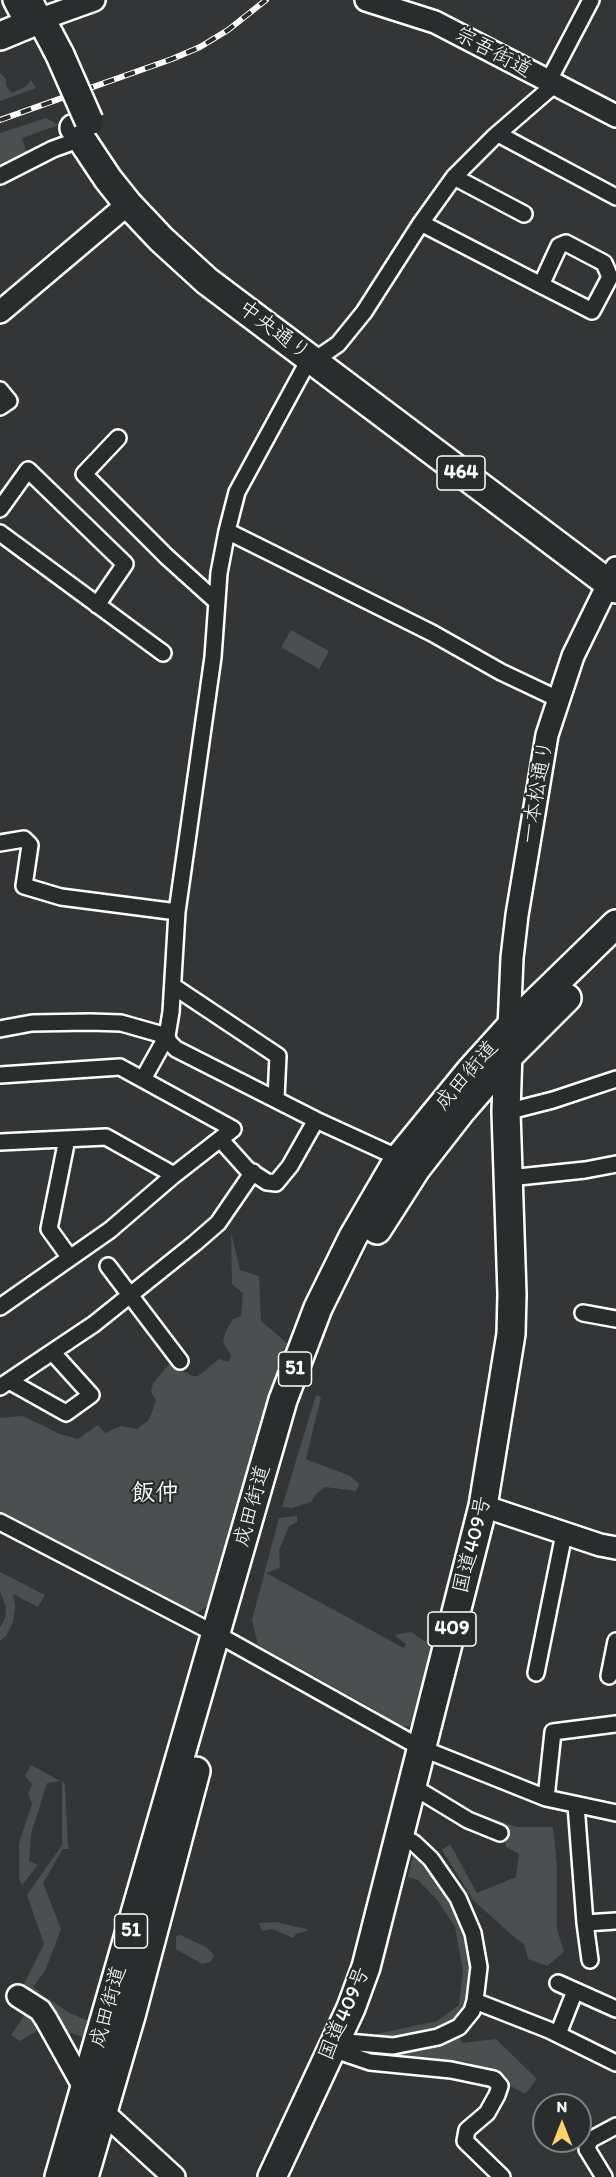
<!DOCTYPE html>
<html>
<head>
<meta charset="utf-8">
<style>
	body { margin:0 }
	#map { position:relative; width:616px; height:2177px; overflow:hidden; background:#333536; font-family:Itim,sans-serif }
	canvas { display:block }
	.north { position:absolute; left:532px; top:2093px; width:60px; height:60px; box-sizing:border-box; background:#2a2d2e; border:2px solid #7f8182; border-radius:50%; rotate:0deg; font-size:16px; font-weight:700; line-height:24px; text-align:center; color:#fff }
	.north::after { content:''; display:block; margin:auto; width:21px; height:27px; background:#ffd166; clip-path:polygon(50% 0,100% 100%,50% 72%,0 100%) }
</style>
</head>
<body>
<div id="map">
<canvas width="616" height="2177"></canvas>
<div class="north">N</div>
</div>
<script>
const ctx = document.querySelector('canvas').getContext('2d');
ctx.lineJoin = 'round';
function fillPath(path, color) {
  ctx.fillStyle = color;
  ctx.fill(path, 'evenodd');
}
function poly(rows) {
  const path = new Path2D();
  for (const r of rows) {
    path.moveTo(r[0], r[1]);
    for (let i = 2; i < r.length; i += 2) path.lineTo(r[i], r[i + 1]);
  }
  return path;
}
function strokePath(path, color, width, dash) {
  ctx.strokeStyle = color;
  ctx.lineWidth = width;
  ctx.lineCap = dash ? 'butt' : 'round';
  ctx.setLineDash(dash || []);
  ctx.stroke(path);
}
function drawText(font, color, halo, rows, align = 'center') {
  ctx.font = font + ' Itim,"Klee One",sans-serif';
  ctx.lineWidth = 4.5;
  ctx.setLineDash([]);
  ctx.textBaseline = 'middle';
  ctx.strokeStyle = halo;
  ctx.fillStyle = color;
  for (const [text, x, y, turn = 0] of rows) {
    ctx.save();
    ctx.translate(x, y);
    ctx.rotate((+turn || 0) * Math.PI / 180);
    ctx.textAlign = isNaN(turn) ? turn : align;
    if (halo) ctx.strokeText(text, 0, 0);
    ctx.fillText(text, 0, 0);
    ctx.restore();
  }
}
const green = poly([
	[0,73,6,79,6,86,12,93,26,86,31,80,36,88,0,101],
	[46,118,59,125,22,138,29,158,0,172,0,133],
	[291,630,329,651,319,669,281,647],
	[231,1232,240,1270,259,1276,261,1321,287,1343,287,1349,212,1602,196,1614,0,1514,0,1418,23,1416,60,1434,78,1439,98,1425,105,1433,121,1426,137,1429,149,1420,156,1400,151,1392,153,1383,170,1363,192,1376,198,1376,219,1359,229,1362,231,1355,223,1342,225,1333,233,1319,241,1316,243,1293,232,1284],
	[316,1395,321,1397,306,1459,350,1476,359,1484,356,1491,325,1487,316,1494,311,1502,292,1508,282,1507],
	[297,1516,297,1522,289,1526,279,1551,280,1568,266,1573,404,1648,406,1644,394,1635,411,1632,426,1642,437,1623,441,1627,415,1720,409,1726,401,1727,370,1707,258,1645,252,1620,279,1518],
	[0,1572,45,1595,38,1607,13,1594,15,1606,13,1622,6,1636,0,1641,0,1627,5,1618,6,1607,0,1591],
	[31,1765,60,1781,47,1783,31,1834,29,1861,38,1865,22,1885,19,1878,19,1843,32,1804,28,1794,32,1784,25,1776],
	[62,1780,65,1785,68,1845,69,1849,63,1849,43,1883,61,1929,45,1971,33,1987,40,1992,32,1994,22,1988,44,1944,27,1895,62,1845],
	[477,1813,517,1827,553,1827,557,1865,557,1929,564,1952,547,1966,528,1959,524,1944,513,1936,473,1900,442,1850,450,1844,477,1893,516,1877,519,1854,506,1847,503,1830,470,1815],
	[413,1855,425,1861,451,1900,467,1933,473,1955,470,2008,455,2023,462,2043,496,2039,537,2079,525,2094,467,2062,444,2065,390,2061,356,2052,358,2038,437,2021,459,2005,463,1971,455,1927,438,1901,418,1880,408,1877],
	[276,1922,307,1929,307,1931,296,1934,293,1938,272,1929,262,1931,259,1923],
	[180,1935,206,1947,214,1955,211,1962,202,1964,176,1949,176,1936],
	[49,1999,68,2012,91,2022,86,2038,62,2030,42,2002],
	[26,2013,39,2030,20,2041,11,2035]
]);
const street = poly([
	[548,82,591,0],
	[498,134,616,197],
	[0,176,53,149,81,139],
	[454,177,524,214],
	[421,223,541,285,592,311,610,277,604,263,566,243,559,246,541,285],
	[0,390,9,401,0,407],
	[118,438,84,474,167,557,217,602],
	[0,509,28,470,125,564,97,605],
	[227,531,432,633,501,672,558,699],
	[0,533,163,653],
	[0,843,24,839,30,845,24,886,61,897,177,912],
	[173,986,278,1056,276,1098],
	[0,1029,32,1023,90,1022,121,1023,167,1036,169,1042,176,1049,316,1120,399,1158],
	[0,1075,120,1067,233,1129,174,1175,110,1230,0,1307],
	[143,1079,167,1036,171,1012,177,912,213,657,219,573,227,531,237,492,305,367,338,344,364,312,421,223,454,177,494,137,554,85],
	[506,1112,553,1100,616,1079],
	[67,1139,49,1229,70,1258],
	[220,1139,247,1169,267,1182,276,1183,290,1166,316,1120],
	[0,1142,106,1137,174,1175],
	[509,1178,585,1170,616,1164],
	[108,1266,180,1361],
	[583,1313,616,1319],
	[9,1381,66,1413,91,1395,53,1353],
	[0,1387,94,1324,195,1243,218,1223,253,1172],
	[0,1522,231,1642,421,1748,546,1798,616,1813],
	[536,1673,564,1534],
	[609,1676,616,1641],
	[412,1786,468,1820,500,1833],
	[546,1798,553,1732,616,1724],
	[576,1805,585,1923],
	[590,1960,585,1923,616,1921],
	[558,1983,616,2009],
	[475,2001,549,2030,616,2063],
	[558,2034,575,1991],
	[336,2041,393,2046,438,2037,459,2027,472,2011,475,2001,479,1967,473,1933,458,1898,431,1859,414,1843,400,1835],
	[332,2049,370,2062,451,2070,494,2079,500,2086,497,2095,487,2113,467,2130,465,2141,502,2177],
	[604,2177,587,2149,590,2140,616,2126]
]);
const secondary = poly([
	[14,0,27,25],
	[31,0,41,19,94,0],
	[366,0,435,22,616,116],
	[0,312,128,204],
	[509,1028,512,958,517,915,547,735,573,656,616,568],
	[483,1506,600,1545,616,1548],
	[18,1996,40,2010,46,2019,85,2089,104,2113,174,2177]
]);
const highway = poly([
	[0,36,41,19,60,55],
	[74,128,108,179,128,204,161,239,207,281,616,589],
	[377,1230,416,1169,462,1110,508,1057,567,998],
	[59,2177,283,1400,318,1308,353,1237,399,1158,471,1070,509,1028,616,924],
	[84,2177,131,2016,196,1771],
	[272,2177,351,2008,366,1967,483,1506,511,1334,512,1294,506,1112,508,1052]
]);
const rail = poly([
	[0,120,172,59,200,47,228,30,266,0]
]);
const highwayBridge = poly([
	[60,55,89,121]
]);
const shields = [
	[461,473,48],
	[295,1369,33],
	[452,1629,48],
	[131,1931,33]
];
const shieldNames = [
	["464",461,473],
	["51",295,1369],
	["409",452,1629],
	["51",131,1931]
];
const streetNames = [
	["宗吾街道",493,53,28],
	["中央通り",274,331,37],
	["一本松通り",538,792,-80],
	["成田街道",467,1076,-49],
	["成田街道",253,1506,-74],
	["国道409号",473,1545,-76],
	["成田街道",109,2007,-74],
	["国道409号",345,2014,-67]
];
const quarterNames = [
	["飯仲",155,1494]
];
fillPath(green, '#4c4f50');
strokePath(street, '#fff', 20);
strokePath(secondary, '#fff', 26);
strokePath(highway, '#fff', 32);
strokePath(street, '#2a2d2e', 15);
strokePath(secondary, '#2a2d2e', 21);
strokePath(highway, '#2a2d2e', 27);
strokePath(rail, '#fff', 6);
strokePath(rail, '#2a2d2e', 4, [11]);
strokePath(highwayBridge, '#fff', 32, []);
strokePath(highwayBridge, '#2a2d2e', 27);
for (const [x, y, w] of shields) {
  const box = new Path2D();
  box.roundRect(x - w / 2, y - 17, w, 34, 4.5);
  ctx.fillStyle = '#2a2d2e';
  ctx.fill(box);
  strokePath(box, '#fff', 1.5);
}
drawText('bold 20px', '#fff', null, shieldNames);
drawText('21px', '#fff', '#2a2d2e', streetNames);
drawText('bold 24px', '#fff', '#2a2d2e', quarterNames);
</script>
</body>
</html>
